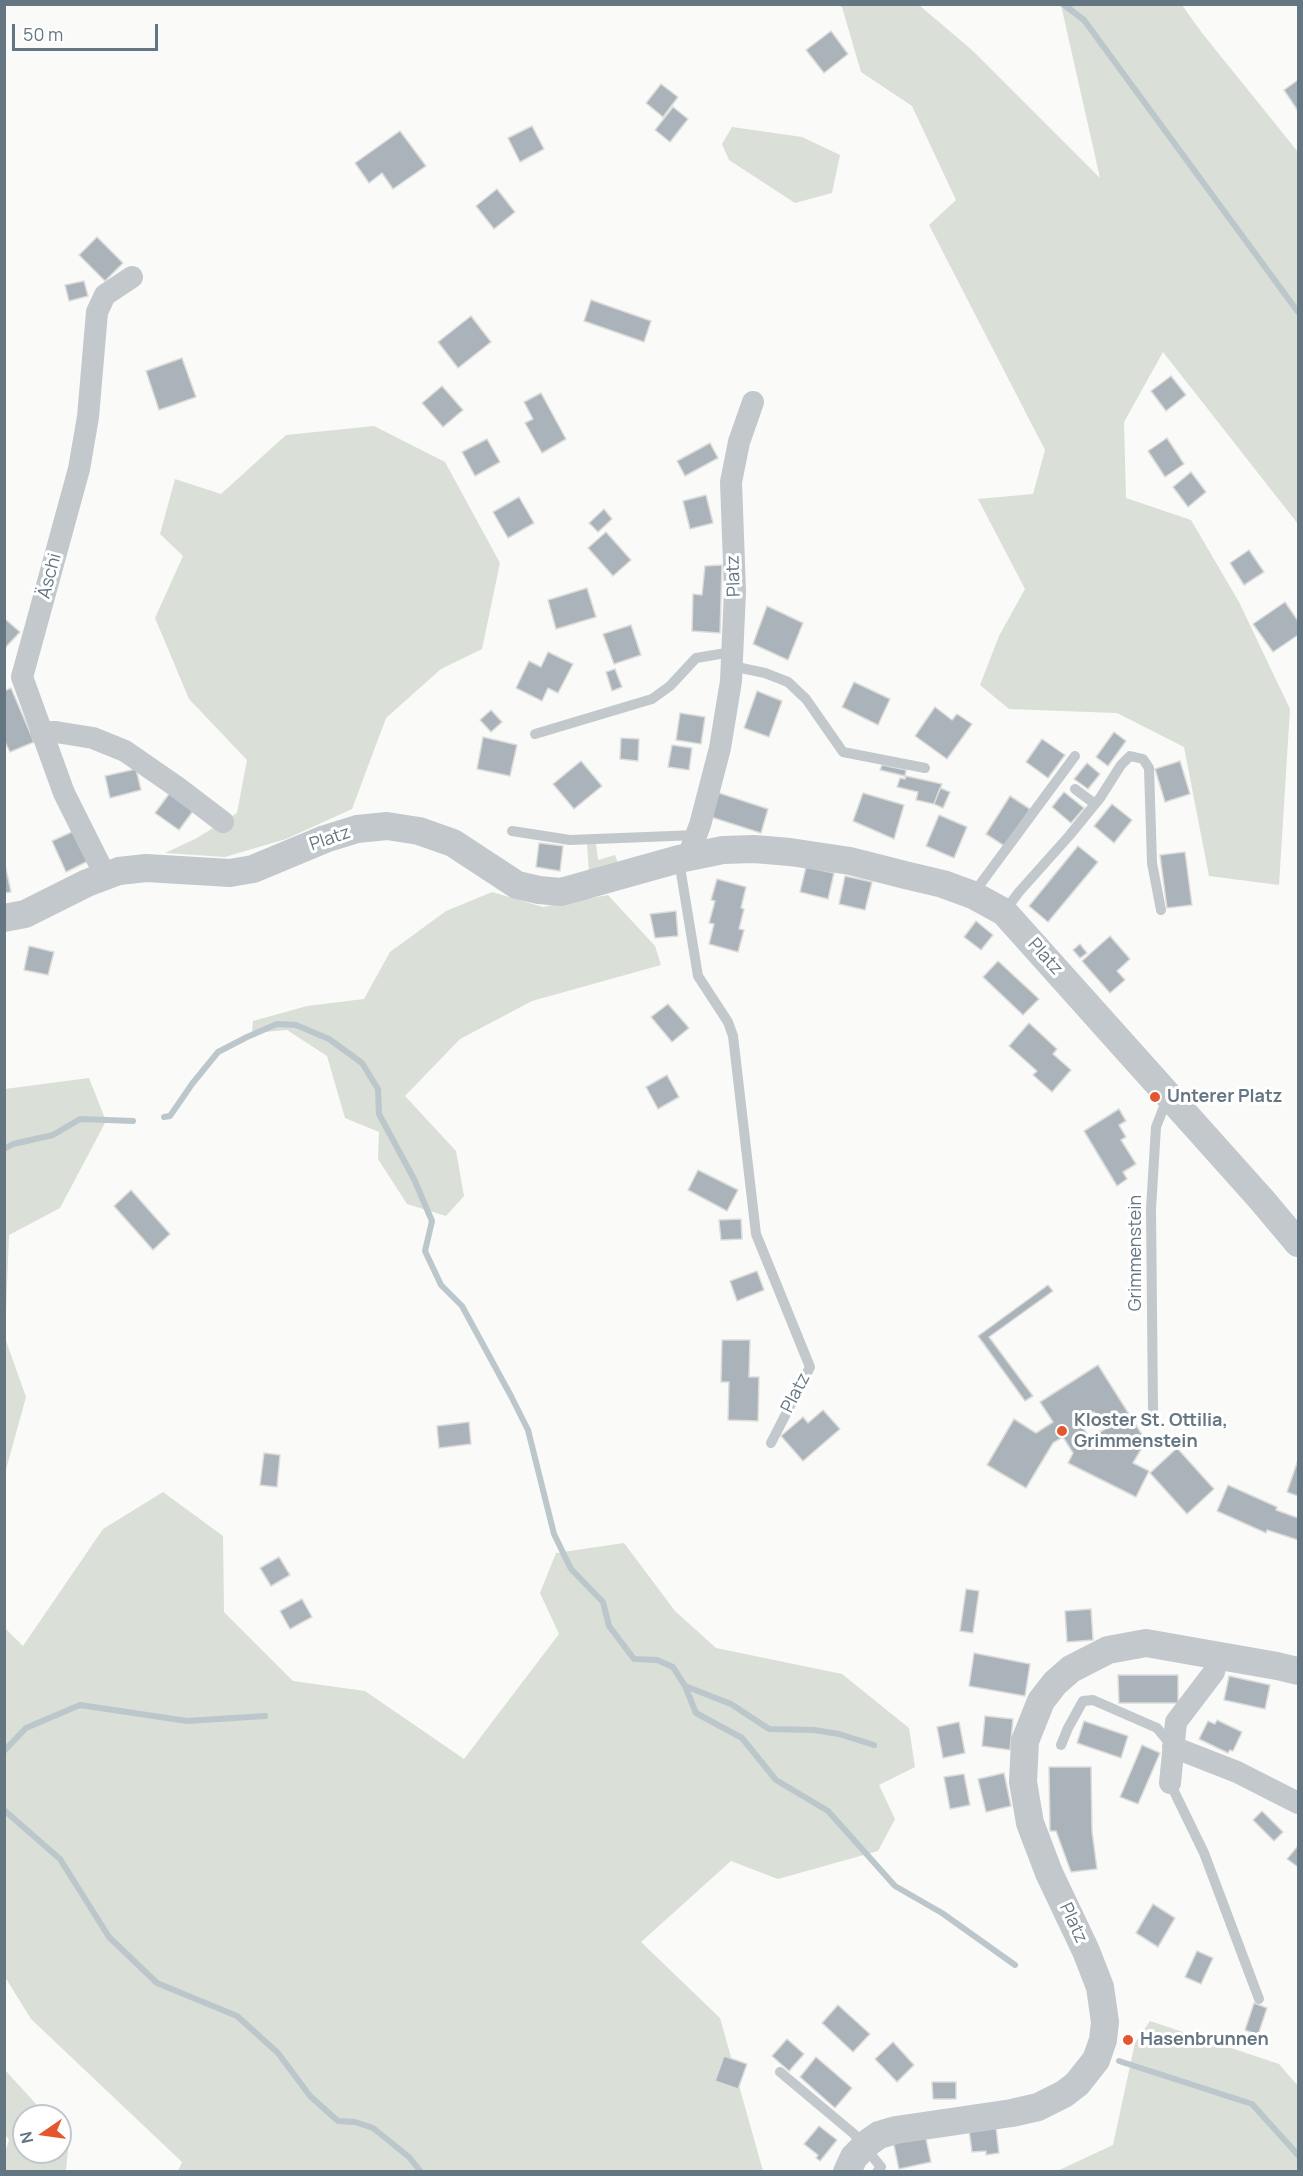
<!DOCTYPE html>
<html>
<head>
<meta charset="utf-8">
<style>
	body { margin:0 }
	#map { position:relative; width:1303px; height:2176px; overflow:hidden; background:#fafaf8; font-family:Manrope,sans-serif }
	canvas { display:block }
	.frame { position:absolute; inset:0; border:6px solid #657683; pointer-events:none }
	.north { position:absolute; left:12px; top:2104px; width:60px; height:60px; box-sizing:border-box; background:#fff; border:2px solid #c1c8cd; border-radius:50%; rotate:257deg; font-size:16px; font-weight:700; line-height:24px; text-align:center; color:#657683 }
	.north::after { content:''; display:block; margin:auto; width:21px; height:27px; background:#e4572e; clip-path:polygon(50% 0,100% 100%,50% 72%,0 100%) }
	.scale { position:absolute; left:12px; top:24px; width:146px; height:27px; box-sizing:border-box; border:3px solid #657683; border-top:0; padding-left:8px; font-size:18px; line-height:21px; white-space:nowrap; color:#657683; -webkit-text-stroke:4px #fff; paint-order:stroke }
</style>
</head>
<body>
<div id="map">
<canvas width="1303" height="2176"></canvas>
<div class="frame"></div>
<div class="north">N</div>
<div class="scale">50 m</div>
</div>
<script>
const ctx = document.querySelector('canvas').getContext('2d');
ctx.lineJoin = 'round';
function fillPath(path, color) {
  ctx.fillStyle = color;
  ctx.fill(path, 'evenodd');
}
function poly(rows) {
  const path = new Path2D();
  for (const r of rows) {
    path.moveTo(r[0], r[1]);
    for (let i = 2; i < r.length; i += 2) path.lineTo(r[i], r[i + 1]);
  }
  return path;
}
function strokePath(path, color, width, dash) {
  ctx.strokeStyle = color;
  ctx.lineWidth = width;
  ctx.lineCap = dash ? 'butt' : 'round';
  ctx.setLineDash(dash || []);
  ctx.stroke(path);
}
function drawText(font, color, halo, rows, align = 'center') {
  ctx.font = font + ' Manrope,sans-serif';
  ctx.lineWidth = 6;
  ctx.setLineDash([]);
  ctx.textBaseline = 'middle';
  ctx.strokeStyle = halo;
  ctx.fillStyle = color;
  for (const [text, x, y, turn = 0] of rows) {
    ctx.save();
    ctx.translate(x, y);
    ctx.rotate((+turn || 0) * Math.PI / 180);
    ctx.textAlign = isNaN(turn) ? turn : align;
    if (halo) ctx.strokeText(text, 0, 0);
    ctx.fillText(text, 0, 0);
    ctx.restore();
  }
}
const green = poly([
	[837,5,919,5,973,51,1100,178,1061,5,1182,5,1202,33,1298,152,1298,524,1163,352,1124,422,1126,498,1191,520,1239,602,1290,709,1279,885,1209,876,1184,747,1117,713,1009,709,980,685,999,636,1025,589,978,499,1033,494,1045,450,929,225,956,200,912,106,861,72,842,7],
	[732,127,802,137,840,155,832,193,795,203,729,160,722,144],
	[374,426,445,462,500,563,482,649,441,669,386,718,352,809,286,839,225,857,165,853,197,838,237,813,247,760,189,699,155,618,183,556,160,534,175,479,221,494,286,435],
	[587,844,596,844,598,860,615,855,618,863,589,872],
	[492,892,543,907,608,895,655,946,661,965,532,1001,460,1039,405,1096,456,1151,464,1196,446,1216,407,1204,378,1159,379,1132,345,1118,327,1056,287,1030,252,1033,253,1021,307,1006,364,999,390,952,446,911],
	[89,1078,106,1121,60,1208,9,1235,5,1338,26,1397,5,1473,5,1089],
	[163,1492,223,1536,224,1612,293,1681,365,1691,464,1759,559,1634,540,1593,556,1553,624,1543,675,1611,716,1648,842,1674,909,1728,915,1767,879,1785,895,1819,878,1851,778,1879,731,1861,641,1942,720,2018,763,2171,178,2171,182,2162,31,2019,5,1977,5,1628,23,1646,103,1529],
	[1150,2021,1279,2064,1298,2086,1298,2171,1057,2171,1113,2145,1135,2043],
	[5,2070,47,2116,24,2116,24,2152,60,2152,60,2130,69,2140,66,2171,5,2171,5,2153,9,2140,5,2134]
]);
const stream = poly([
	[1063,4,1084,20,1298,312],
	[164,1117,170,1116,192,1084,218,1052,247,1037,277,1024,296,1025,329,1039,362,1063,378,1089,379,1114,414,1179,432,1221,425,1251,441,1285,462,1306,511,1396,528,1430,554,1534,571,1569,603,1602,609,1626,634,1659,657,1660,673,1667,685,1686,731,1704,769,1729,814,1730,839,1734,874,1745],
	[4,1149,13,1144,53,1135,80,1119,133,1121],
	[685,1686,696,1713,742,1738,776,1780,828,1811,895,1886,942,1913,1015,1965],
	[4,1751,26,1728,80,1705,187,1721,265,1716],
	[4,1810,60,1859,109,1937,157,1983,237,2016,278,2053,310,2096,338,2121,355,2122,373,2128,409,2157,421,2172],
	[1119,2061,1252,2104,1298,2155]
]);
const building = poly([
	[831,31,848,54,824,73,806,50,831,31],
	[1298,80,1298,111,1284,90,1298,80],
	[661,84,678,97,663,117,646,103,661,84],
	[673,107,688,119,670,142,655,130,673,107],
	[532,126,544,149,520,162,508,138,532,126],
	[400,131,426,166,393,189,382,173,369,183,355,163,400,131],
	[497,189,515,212,494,229,476,206,497,189],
	[97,237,123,263,105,281,79,255,97,237],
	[84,281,88,296,69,301,65,285,84,281],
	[591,300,651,321,644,342,584,321,591,300],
	[471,316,491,342,458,368,438,342,471,316],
	[182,358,196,397,159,410,146,371,182,358],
	[1171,376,1186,395,1166,411,1151,391,1171,376],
	[442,386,463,410,443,427,422,403,442,386],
	[541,393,566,439,542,453,525,423,533,419,524,402,541,393],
	[1167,438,1184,464,1165,477,1148,451,1167,438],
	[487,439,500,462,475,476,462,452,487,439],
	[710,443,718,458,685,476,677,461,710,443],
	[1191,472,1206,492,1188,507,1173,487,1191,472],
	[706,495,713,523,690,529,683,501,706,495],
	[519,497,534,523,508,538,493,512,519,497],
	[604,509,612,519,598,532,589,523,604,509],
	[606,532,631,560,613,576,588,548,606,532],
	[1249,550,1264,572,1244,585,1230,563,1249,550],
	[722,565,720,633,692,631,693,594,702,595,705,566,722,565],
	[587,588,596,617,556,629,548,600,587,588],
	[1285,602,1298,621,1298,635,1273,652,1253,624,1285,602],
	[767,606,803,623,788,660,753,644,767,606],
	[4,618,20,632,4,649,4,618],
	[631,625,641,655,614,664,603,634,631,625],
	[548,652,573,664,558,693,548,688,542,701,516,688,529,661,541,667,548,652],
	[615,669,622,687,612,691,606,672,615,669],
	[854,682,890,699,878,725,842,707,854,682],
	[11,688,34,742,10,752,4,740,4,691,11,688],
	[757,691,782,701,769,737,744,728,757,691],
	[935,707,952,720,957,714,972,724,947,759,915,736,935,707],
	[491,710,502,722,491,732,480,720,491,710],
	[680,713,705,717,701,744,676,740,680,713],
	[1114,732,1126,741,1108,766,1096,757,1114,732],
	[483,737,517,745,510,776,477,769,483,737],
	[621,738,639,739,638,761,620,759,621,738],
	[1042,739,1065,755,1048,778,1026,762,1042,739],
	[672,745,692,748,689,770,668,767,672,745],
	[581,761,602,786,574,809,553,784,581,761],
	[1180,761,1190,794,1165,802,1155,769,1180,761],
	[1087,763,1100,774,1088,789,1074,779,1087,763],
	[882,765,906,770,905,776,880,770,882,765],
	[136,769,141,790,110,798,105,776,136,769],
	[906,776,942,784,934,804,916,800,918,792,897,787,900,778,905,779,906,776],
	[940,788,950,792,943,808,934,804,940,788],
	[1064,792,1084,808,1071,823,1052,807,1064,792],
	[719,793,768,809,761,833,711,817,719,793],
	[863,793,904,805,894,839,853,821,863,793],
	[169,794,193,811,179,830,155,813,169,794],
	[1010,796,1030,809,1006,847,986,834,1010,796],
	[1112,804,1132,820,1114,843,1094,826,1112,804],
	[939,815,967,827,954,858,926,846,939,815],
	[74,831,88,861,66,872,52,841,74,831],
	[539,843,563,846,560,871,536,867,539,843],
	[1078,846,1098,862,1048,922,1029,906,1078,846],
	[1185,852,1192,905,1167,908,1160,855,1185,852],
	[4,860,11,892,4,893,4,860],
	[806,867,834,873,828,899,800,892,806,867],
	[845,876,872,882,865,910,839,904,845,876],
	[717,879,746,887,741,908,744,909,739,929,744,930,738,952,709,944,714,924,709,923,715,901,711,900,717,879],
	[676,911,678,936,655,938,650,914,676,911],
	[976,921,993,935,981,950,964,937,976,921],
	[1110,936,1130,959,1117,971,1125,980,1110,993,1082,961,1110,936],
	[1080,944,1087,953,1080,958,1073,950,1080,944],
	[29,946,54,952,48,975,24,970,29,946],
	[998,961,1039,999,1023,1015,983,977,998,961],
	[668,1004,689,1028,672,1042,651,1017,668,1004],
	[1029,1023,1057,1049,1053,1054,1071,1070,1052,1092,1033,1075,1037,1071,1009,1046,1029,1023],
	[667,1075,679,1097,658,1109,646,1087,667,1075],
	[1119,1109,1126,1121,1119,1125,1126,1137,1121,1140,1136,1164,1123,1172,1127,1179,1117,1186,1084,1131,1119,1109],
	[698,1170,738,1190,727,1211,688,1190,698,1170],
	[131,1190,170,1234,153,1250,114,1206,131,1190],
	[741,1219,742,1239,721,1240,719,1220,741,1219],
	[757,1271,764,1290,737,1301,730,1281,757,1271],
	[1048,1285,1053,1291,989,1337,1033,1396,1025,1401,978,1336,1048,1285],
	[722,1340,750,1340,749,1377,759,1377,758,1421,728,1420,729,1382,721,1382,722,1340],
	[1098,1365,1146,1441,1133,1463,1149,1471,1136,1497,1068,1463,1073,1453,1063,1437,1053,1443,1026,1488,987,1465,1014,1419,1036,1433,1053,1422,1040,1402,1098,1365],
	[1094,1412,1105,1429,1090,1438,1079,1422,1094,1412],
	[823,1410,840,1429,803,1461,781,1436,803,1417,808,1423,823,1410],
	[469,1422,471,1444,439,1448,437,1426,469,1422],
	[1177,1448,1214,1489,1187,1514,1150,1473,1177,1448],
	[264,1453,280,1455,277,1487,260,1485,264,1453],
	[1298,1460,1298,1496,1287,1492,1298,1460],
	[1228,1485,1277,1507,1276,1510,1298,1518,1298,1540,1267,1530,1266,1533,1217,1511,1228,1485],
	[279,1557,290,1575,271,1586,260,1568,279,1557],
	[966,1589,979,1591,973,1633,960,1631,966,1589],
	[302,1599,312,1617,290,1629,280,1611,302,1599],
	[1091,1609,1093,1640,1067,1642,1065,1611,1091,1609],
	[974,1653,1030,1664,1025,1696,969,1686,974,1653],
	[1118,1675,1178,1675,1178,1703,1119,1703,1118,1675],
	[1229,1676,1270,1685,1265,1709,1224,1700,1229,1676],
	[985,1716,1013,1719,1010,1750,982,1746,985,1716],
	[1217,1720,1242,1732,1233,1751,1230,1750,1228,1753,1199,1739,1208,1721,1215,1724,1217,1720],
	[1084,1721,1128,1736,1121,1758,1077,1743,1084,1721],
	[959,1722,965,1753,943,1758,937,1727,959,1722],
	[1142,1745,1160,1753,1138,1804,1120,1797,1142,1745],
	[1049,1767,1091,1767,1092,1831,1097,1869,1071,1872,1056,1831,1050,1831,1049,1767],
	[1004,1773,1011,1806,986,1812,978,1779,1004,1773],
	[964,1774,970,1805,950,1809,944,1777,964,1774],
	[1262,1811,1283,1832,1274,1841,1253,1820,1262,1811],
	[1297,1847,1298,1848,1298,1867,1287,1859,1297,1847],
	[1153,1904,1175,1918,1158,1947,1136,1933,1153,1904],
	[1197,1951,1213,1958,1201,1984,1185,1977,1197,1951],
	[1254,2003,1267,2008,1258,2035,1245,2030,1254,2003],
	[838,2005,870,2034,853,2052,822,2023,838,2005],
	[787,2039,804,2054,789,2071,772,2056,787,2039],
	[893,2042,914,2065,897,2082,875,2059,893,2042],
	[724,2056,747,2064,738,2089,715,2081,724,2056],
	[816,2057,852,2088,835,2108,800,2077,816,2057],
	[932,2082,956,2082,956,2099,933,2099,932,2082],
	[819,2126,837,2140,820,2161,816,2158,818,2155,804,2144,819,2126],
	[996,2127,999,2153,986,2155,986,2151,972,2152,969,2130,996,2127],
	[925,2134,931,2162,899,2169,893,2141,925,2134]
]);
const service = poly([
	[732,666,765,673,788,682,806,699,843,752,925,768],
	[535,734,652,699,670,686,696,658,732,652],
	[1075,789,1095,804],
	[512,831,570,840,697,835],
	[679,861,698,976,728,1022,733,1036,756,1234,810,1367,771,1443],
	[973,894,1075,756],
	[1004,912,1019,892,1069,836,1100,798,1121,765,1130,756,1143,759,1149,768,1152,863,1161,910],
	[1153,1411,1151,1209,1156,1127,1165,1104,1169,1098],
	[1061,1745,1068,1728,1083,1701,1093,1700,1157,1728,1171,1745],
	[1170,1783,1204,1853,1259,1999],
	[780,2072,854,2134,881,2167,877,2172]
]);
const minor = poly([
	[41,732,56,732,93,738,125,751,177,787,223,822],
	[693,856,692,846,700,825,720,748,731,681,735,591,731,482,739,442,753,402],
	[105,875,64,793,22,677,79,469,88,417,97,312,105,295,132,277],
	[1173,1747,1237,1772,1298,1803],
	[1170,1783,1176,1722,1214,1672,1218,1655]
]);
const tertiary = poly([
	[4,918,25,914,87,883,119,871,146,868,230,873,253,869,325,839,357,829,387,826,419,831,453,843,517,885,539,890,561,892,679,859,723,850,754,849,790,852,850,861,905,875,943,884,973,895,1004,912,1261,1199,1298,1243],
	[847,2172,854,2157,869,2142,879,2135,896,2130,1012,2113,1038,2107,1064,2094,1077,2084,1096,2060,1103,2040,1105,2022,1100,1987,1086,1951,1049,1873,1030,1823,1023,1782,1025,1741,1041,1701,1055,1683,1071,1669,1108,1650,1146,1643,1277,1666,1298,1671]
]);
const markers = [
	[1155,1097,6,"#e4572e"],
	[1062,1431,6,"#e4572e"],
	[1128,2040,6,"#e4572e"]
];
const streetNames = [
	["Äschi",50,576,-75],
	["Platz",734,576,-92],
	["Platz",330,839,-19],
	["Platz",1045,957,48],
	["Grimmenstein",1136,1253,-90],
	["Platz",796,1393,-63],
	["Platz",1073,1923,65]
];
const poiNames = [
	["Unterer Platz",1167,1097],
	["Kloster St. Ottilia,",1074,1421],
	["Grimmenstein",1074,1442],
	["Hasenbrunnen",1140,2040]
];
fillPath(green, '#dadfd7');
strokePath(stream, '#bbc7cb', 6);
fillPath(building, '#aab3b9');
strokePath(building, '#dcdcda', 1.5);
strokePath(service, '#c3c8cc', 10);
strokePath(minor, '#c3c8cc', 22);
strokePath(tertiary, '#c3c8cc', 28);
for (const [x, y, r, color] of markers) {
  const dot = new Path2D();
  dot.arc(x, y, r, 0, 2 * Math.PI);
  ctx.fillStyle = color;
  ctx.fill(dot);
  strokePath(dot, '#fff', 2);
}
drawText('18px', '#657683', '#fff', streetNames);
drawText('bold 18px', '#657683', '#fff', poiNames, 'left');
</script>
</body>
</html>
